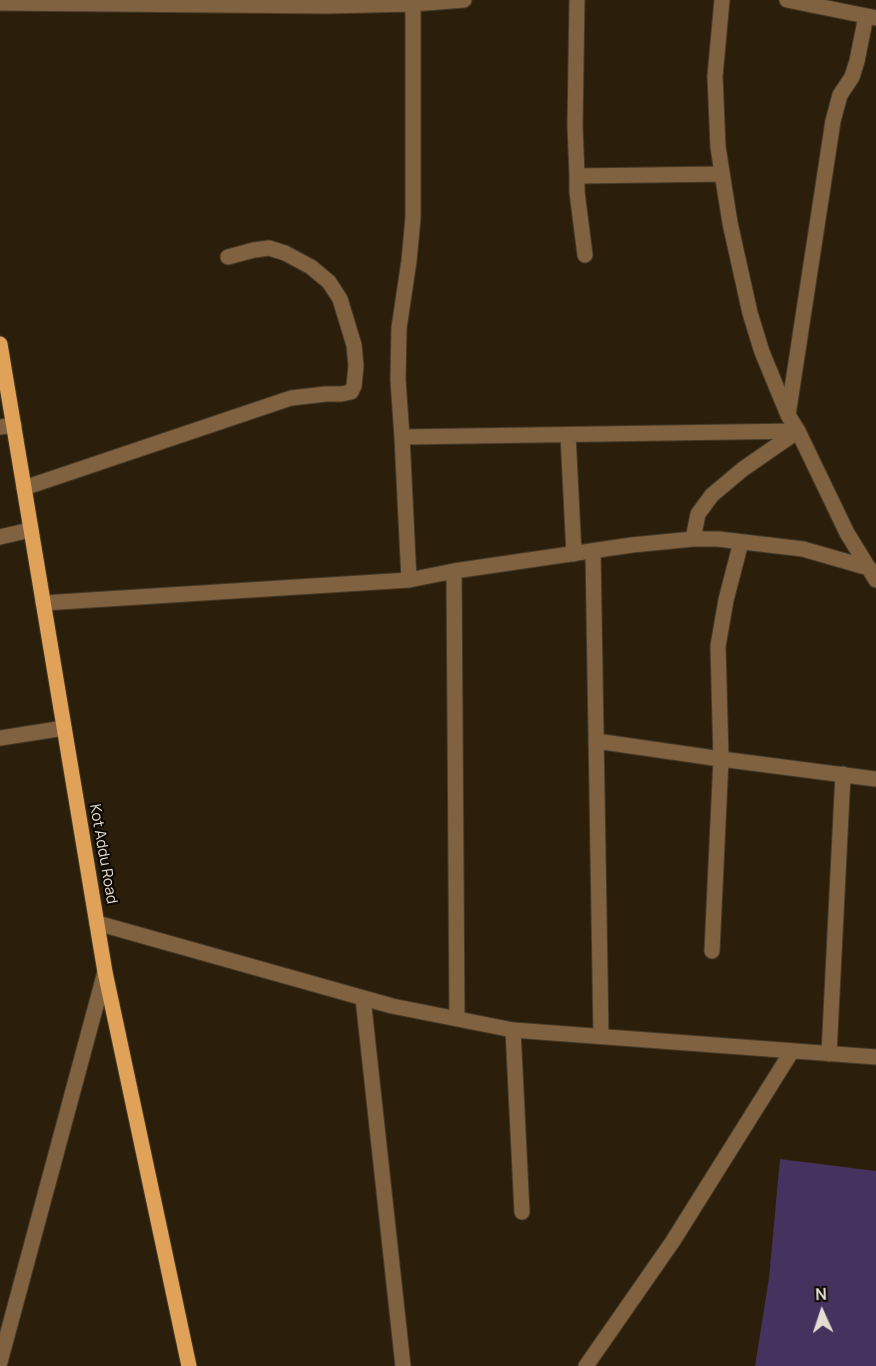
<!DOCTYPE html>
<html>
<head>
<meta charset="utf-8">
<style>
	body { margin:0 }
	#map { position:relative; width:876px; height:1366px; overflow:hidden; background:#2b1f0c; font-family:Manrope,sans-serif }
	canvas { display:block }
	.north { position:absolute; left:792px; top:1282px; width:60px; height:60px; -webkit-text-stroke:4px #0f0a04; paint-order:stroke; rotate:357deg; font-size:16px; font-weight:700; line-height:24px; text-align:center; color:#e6ded3 }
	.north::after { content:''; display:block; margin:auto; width:21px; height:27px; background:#e6ded3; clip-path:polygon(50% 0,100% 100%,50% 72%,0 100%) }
</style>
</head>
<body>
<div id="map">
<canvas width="876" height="1366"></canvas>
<div class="north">N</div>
</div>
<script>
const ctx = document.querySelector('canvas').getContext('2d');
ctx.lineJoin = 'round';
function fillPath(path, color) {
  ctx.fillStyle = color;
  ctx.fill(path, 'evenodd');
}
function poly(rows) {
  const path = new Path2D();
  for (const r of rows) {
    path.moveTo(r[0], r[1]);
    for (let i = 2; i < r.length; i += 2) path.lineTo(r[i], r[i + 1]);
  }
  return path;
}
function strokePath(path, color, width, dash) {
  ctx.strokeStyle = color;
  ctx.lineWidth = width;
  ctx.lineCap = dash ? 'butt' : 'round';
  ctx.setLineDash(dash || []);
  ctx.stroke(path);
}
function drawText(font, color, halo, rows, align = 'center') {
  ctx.font = font + ' Manrope,sans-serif';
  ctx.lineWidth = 4.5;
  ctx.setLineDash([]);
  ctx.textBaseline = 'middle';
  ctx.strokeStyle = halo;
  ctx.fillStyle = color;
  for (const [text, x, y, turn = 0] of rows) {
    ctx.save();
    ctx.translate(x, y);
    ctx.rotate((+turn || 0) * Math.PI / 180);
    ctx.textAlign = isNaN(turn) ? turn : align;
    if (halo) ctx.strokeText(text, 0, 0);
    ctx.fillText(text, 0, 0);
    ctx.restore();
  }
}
const building = poly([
	[780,1159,876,1171,876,1366,755,1366,769,1278]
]);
const minor = poly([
	[577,0,575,126,577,176,577,192,585,255],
	[722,0,715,76,718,147,730,223,750,313,762,352,788,415,798,431,847,533,876,580],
	[787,0,876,18],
	[0,3,326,6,413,4,464,0],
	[577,176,722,174],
	[788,415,833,121,840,95,852,77,857,61,866,16],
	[0,427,14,425],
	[568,435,574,554],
	[402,437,798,431],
	[24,488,291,398,326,394,341,394,351,392,354,386,356,366,354,345,340,299,329,282,311,267,285,253,269,248,254,250,228,257],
	[0,537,30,530],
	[693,539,698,514,712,495,743,469,798,431],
	[593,551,601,1035],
	[454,571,457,1019],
	[409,580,402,437,398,380,399,328,409,261,413,218,413,4],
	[43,603,409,580,454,571,632,545,693,539,718,539,803,549,869,568],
	[0,738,64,728],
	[596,741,721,759,876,779],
	[97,923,392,1006,513,1030,876,1057],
	[712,951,721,759,718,646,726,600,741,542],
	[363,998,403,1366],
	[513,1030,522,1212],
	[829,1054,843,774],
	[0,1362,105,972],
	[586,1366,673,1241,792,1051]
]);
const major = poly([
	[0,344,105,972,189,1366]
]);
const streetNames = [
	["Kot Addu Road",103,854,80]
];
fillPath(building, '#46325e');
strokePath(minor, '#453a28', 17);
strokePath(major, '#453a28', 17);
strokePath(minor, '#806240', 15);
strokePath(major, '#e0a259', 15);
drawText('15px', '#e6ded3', '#0f0a04', streetNames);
</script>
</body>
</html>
